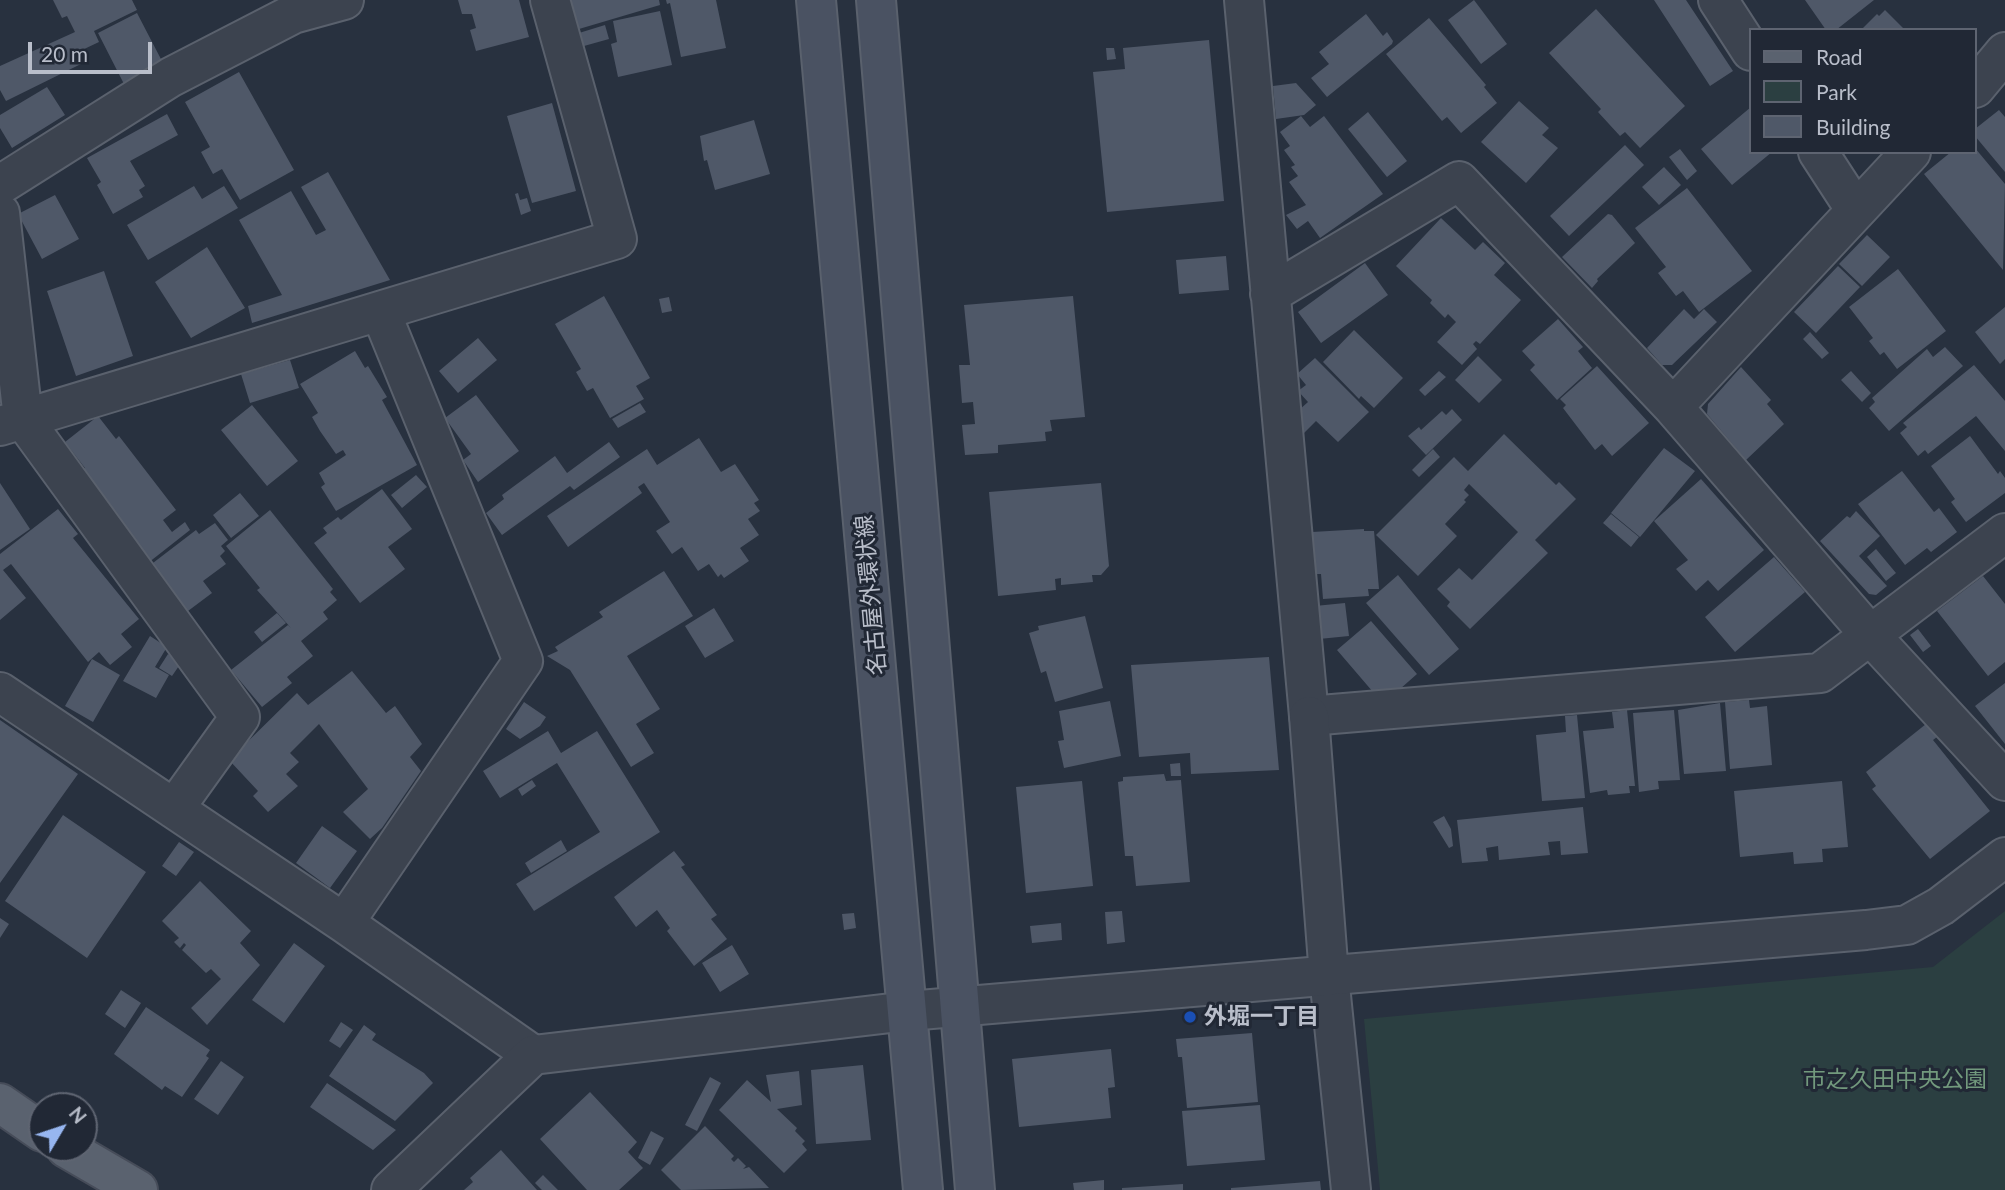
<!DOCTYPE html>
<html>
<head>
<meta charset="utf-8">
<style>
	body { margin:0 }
	#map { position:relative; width:2005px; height:1190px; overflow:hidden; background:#28313f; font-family:Lato,sans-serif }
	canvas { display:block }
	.legend { position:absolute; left:1749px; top:28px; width:228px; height:126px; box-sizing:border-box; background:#212835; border:2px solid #5e6471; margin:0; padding:9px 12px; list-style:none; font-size:21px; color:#b9beca }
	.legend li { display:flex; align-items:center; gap:14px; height:35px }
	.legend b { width:35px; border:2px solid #5e6471 }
	.north { position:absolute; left:28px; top:1092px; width:70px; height:70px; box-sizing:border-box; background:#212835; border:2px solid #5e6471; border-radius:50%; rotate:51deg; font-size:19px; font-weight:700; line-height:28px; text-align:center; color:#b9beca }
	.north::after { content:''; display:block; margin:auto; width:24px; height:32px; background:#97b6f0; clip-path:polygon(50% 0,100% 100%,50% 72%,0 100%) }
	.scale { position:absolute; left:28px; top:42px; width:124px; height:32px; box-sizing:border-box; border:4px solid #b9beca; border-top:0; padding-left:9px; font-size:21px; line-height:24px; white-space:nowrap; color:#b9beca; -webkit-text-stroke:5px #212835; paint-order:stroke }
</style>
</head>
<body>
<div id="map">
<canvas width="2005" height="1190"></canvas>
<ul class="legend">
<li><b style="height:9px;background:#5a626f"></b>Road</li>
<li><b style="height:19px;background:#2b3f41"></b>Park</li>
<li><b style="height:19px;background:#4f5868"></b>Building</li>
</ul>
<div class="north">N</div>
<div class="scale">20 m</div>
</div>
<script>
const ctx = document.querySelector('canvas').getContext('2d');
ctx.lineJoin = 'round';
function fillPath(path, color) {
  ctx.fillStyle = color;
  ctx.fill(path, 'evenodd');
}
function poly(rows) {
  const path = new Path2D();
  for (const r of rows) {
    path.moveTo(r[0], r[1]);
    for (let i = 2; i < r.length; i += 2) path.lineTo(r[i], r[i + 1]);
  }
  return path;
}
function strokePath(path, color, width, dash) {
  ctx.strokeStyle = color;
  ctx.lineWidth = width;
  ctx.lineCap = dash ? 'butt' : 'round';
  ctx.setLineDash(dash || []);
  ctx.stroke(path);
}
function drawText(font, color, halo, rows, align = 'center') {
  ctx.font = font + ' Lato,"Noto Sans JP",sans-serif';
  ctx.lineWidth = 6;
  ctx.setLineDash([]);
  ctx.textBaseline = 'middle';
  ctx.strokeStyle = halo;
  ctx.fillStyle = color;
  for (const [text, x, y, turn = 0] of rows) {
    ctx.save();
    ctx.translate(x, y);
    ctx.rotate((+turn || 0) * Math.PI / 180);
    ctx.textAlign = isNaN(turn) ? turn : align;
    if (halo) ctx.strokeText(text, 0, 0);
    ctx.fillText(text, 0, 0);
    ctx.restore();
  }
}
const green = poly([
	[2005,911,2005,1190,1380,1190,1364,1019,1933,967]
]);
const building = poly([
	[53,0,132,0,137,10,94,31,99,42,80,51,85,62,6,101,0,90,0,66,75,32,67,16,62,18],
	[458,0,519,0,529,37,476,51,470,30,476,28,472,14,462,14],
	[570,0,659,0,660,5,579,29],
	[666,0,716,0,726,48,681,57,670,3,667,4],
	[1474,0,1507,44,1481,64,1448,20],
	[1654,0,1686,0,1733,71,1710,86],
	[1805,0,1874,0,1836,30,1826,30],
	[1596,9,1685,106,1640,148,1625,132,1620,136,1598,112,1601,109,1549,53],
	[1885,10,1905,30,1861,30,1877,14,1879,16],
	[660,11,672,65,618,77,611,44,617,42,613,21],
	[137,13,163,63,124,84,98,33],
	[1366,14,1383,36,1387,32,1393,41,1392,44,1327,97,1311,78,1329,64,1319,52],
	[1429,18,1486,85,1484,87,1497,103,1461,133,1447,117,1442,121,1386,54],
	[605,25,609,39,584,46,579,33],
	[1209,40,1224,201,1107,212,1093,72,1125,69,1123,48],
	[1106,48,1114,48,1116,59,1107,60],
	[239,72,294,170,240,200,222,169,213,174,201,152,210,147,185,102],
	[1296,83,1316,105,1304,115,1276,119,1273,86],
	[47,87,65,115,12,148,0,128,0,115],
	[1519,101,1549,128,1542,135,1558,148,1526,183,1481,142],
	[552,103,576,191,532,203,507,116],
	[1751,107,1751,152,1772,152,1732,185,1701,149],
	[1999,110,2005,117,2005,172,1975,136,1975,129],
	[1368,112,1407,161,1387,177,1348,129],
	[167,114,178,135,130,161,145,186,139,190,143,197,113,214,97,185,101,182,87,158],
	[1301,116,1310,127,1324,116,1383,194,1320,238,1308,221,1297,229,1286,215,1306,205,1289,182,1298,176,1291,167,1295,165,1284,150,1290,146,1280,132],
	[754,120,770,174,715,190,707,160,704,161,700,136],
	[1625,145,1644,165,1569,236,1550,216],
	[1975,148,2005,184,2003,270,1924,174,1951,152,1975,152],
	[1680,149,1697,171,1687,180,1669,157],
	[1664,167,1681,185,1659,205,1642,187],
	[328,172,390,280,252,323,248,306,282,295,239,220,291,191,316,235,326,230,301,187],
	[194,186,202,199,224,186,238,208,148,260,127,225],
	[1687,188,1752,271,1699,312,1683,291,1676,296,1658,273,1666,267,1635,228],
	[518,193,520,200,527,198,531,211,521,215,515,194],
	[55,195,79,239,42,259,18,214],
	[1608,214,1612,215,1635,243,1597,279,1598,281,1592,288,1562,257],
	[1441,218,1475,250,1483,242,1505,263,1494,275,1521,300,1480,344,1476,341,1473,344,1477,349,1462,365,1437,342,1456,322,1448,314,1445,318,1430,303,1432,300,1396,266],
	[1867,235,1890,257,1862,286,1839,264],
	[207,247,245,308,191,338,155,282],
	[1226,256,1229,290,1179,294,1176,260],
	[1365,263,1388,295,1321,343,1298,312],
	[1838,266,1860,287,1816,333,1794,312],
	[1898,269,1946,331,1897,369,1884,352,1880,355,1869,341,1873,338,1849,307],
	[104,271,133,356,76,376,47,291],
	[604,296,650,378,636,386,644,399,610,418,593,388,587,391,576,372,581,369,555,324],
	[1073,296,1085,417,1050,420,1052,431,1045,432,1046,441,998,445,998,453,965,455,962,425,975,424,973,402,962,403,959,365,970,365,964,305],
	[669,297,672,311,662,313,659,299],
	[2005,307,2005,359,2000,364,1975,332],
	[1684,309,1694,319,1704,309,1717,322,1672,365,1662,365,1647,348],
	[1558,319,1583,347,1578,351,1592,368,1557,400,1530,370,1535,365,1522,351],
	[1354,330,1403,378,1374,408,1361,396,1359,399,1323,362],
	[1810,332,1829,353,1822,359,1803,339],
	[478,338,497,360,458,393,439,371],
	[1945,347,1963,366,1889,431,1869,408,1875,402,1872,398,1927,349,1933,357],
	[355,351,365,368,368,366,387,397,382,400,417,465,336,511,321,487,325,484,319,473,346,455,343,450,336,454,320,431,312,417,318,413,300,384],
	[1478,356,1502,380,1479,403,1455,380],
	[1315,358,1369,412,1338,442,1316,421,1303,434,1299,410,1308,402,1298,391,1306,385,1297,374],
	[290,360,299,388,250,403,241,374],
	[1974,365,2005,401,2005,451,1976,416,1928,454,1925,450,1918,456,1900,433,1907,427,1903,423],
	[1597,366,1649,423,1612,456,1602,444,1595,450,1563,408,1566,405,1560,399],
	[1741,367,1771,400,1767,404,1784,424,1746,460,1707,414,1708,404],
	[1439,371,1446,377,1425,396,1419,390],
	[1851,371,1871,393,1862,402,1841,380],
	[476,395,519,451,478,482,463,460,471,454,445,418],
	[640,403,646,412,618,428,612,419],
	[252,405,298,461,267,486,221,430],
	[1452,409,1462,420,1426,455,1408,436,1419,427,1421,430,1442,411,1446,415],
	[98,416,116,439,119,436,176,510,163,520,172,532,185,522,190,530,148,563,131,540,134,538,81,471,85,468,65,442],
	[1504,434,1556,485,1559,482,1576,499,1535,540,1548,553,1470,629,1447,606,1450,602,1437,589,1459,568,1472,580,1518,532,1469,484,1464,490,1469,495,1464,500,1466,502,1445,524,1457,536,1418,576,1376,535,1454,457,1468,471],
	[1970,436,1998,474,2000,471,2005,478,2005,493,1966,522,1951,502,1955,499,1931,466],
	[699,438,721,472,735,464,759,500,754,503,760,511,748,519,759,535,740,548,749,561,724,578,721,574,718,577,709,564,698,571,682,547,672,554,656,531,670,522,644,483,638,487,642,493,568,547,547,516,647,449,657,465],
	[609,442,620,457,574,490,570,486,502,535,486,513,504,499,502,495,555,456,567,473],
	[1664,448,1695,471,1640,537,1611,513],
	[1433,449,1440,457,1419,477,1412,470],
	[1902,471,1934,512,1939,508,1957,532,1931,552,1927,548,1905,565,1858,504],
	[416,475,427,487,402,508,391,495],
	[1701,479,1764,550,1718,591,1708,580,1696,591,1676,569,1688,560,1654,521],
	[0,483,30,529,0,550],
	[1101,483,1109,566,1101,575,1092,575,1093,582,1061,585,1061,578,1055,579,1056,590,998,596,989,492],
	[382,489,412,529,388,547,405,569,360,603,314,543,327,533,323,528,338,517,341,520],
	[240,493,259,516,231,538,213,515],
	[58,509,78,534,73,538,139,619,121,634,132,647,110,665,99,652,88,662,11,564,3,570,26,598,0,620,0,554],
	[270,510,333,589,330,592,337,600,323,612,328,619,301,641,313,656,287,677,292,683,262,707,231,670,288,625,291,628,257,590,260,588,226,546],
	[1856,511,1880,536,1859,556,1887,586,1876,595,1869,594,1820,541,1847,516,1850,518],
	[1611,514,1639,537,1631,547,1603,523],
	[215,523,228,540,221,546,225,551,220,556,226,564,203,581,212,593,184,614,149,566,196,530,199,534],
	[1364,529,1364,531,1374,531,1379,589,1368,589,1369,596,1323,599,1321,574,1315,574,1312,532],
	[1876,549,1896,573,1886,581,1867,557],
	[1774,557,1805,592,1735,652,1705,617],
	[664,571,693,616,627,656,660,709,636,724,654,753,631,767,570,670,547,656,558,651,555,647,603,617,599,612],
	[1398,575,1459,649,1429,675,1366,603],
	[1983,576,2005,604,2005,662,1988,676,1937,611],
	[1345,603,1349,636,1319,639,1315,606],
	[714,608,734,641,705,658,685,626],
	[277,613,286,623,262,642,254,632],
	[1085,616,1103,688,1055,702,1046,671,1041,673,1029,633,1039,630,1038,626],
	[1371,621,1417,674,1400,689,1373,692,1337,650],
	[1918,629,1931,646,1923,652,1910,635],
	[150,636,167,647,155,667,169,675,156,698,123,681],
	[168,654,181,663,172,676,159,668],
	[1269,657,1279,770,1191,774,1190,753,1139,757,1131,665],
	[92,659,120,675,93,722,65,706],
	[352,671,386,713,395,706,422,744,410,757,421,771,382,828,370,839,343,812,368,789,319,724,290,753,299,762,286,774,298,786,268,812,253,796,258,791,229,760,297,693,308,705],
	[2005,683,2005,744,1975,706],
	[1749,700,1750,708,1767,706,1772,765,1730,769,1725,702],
	[1110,701,1121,756,1064,768,1058,741,1064,740,1059,711],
	[524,702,546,717,540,726,520,739,506,729],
	[1720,703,1726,771,1684,774,1678,710],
	[1627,710,1635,786,1629,786,1630,793,1608,795,1607,790,1590,793,1583,731,1614,728,1612,712],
	[1674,710,1680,780,1658,781,1659,789,1639,792,1633,713],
	[1577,715,1585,798,1542,801,1536,735,1566,732,1565,716],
	[0,720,78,774,0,883],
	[1926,724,1937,737,1933,740,1990,811,1930,859,1872,789,1876,786,1866,772],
	[548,731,561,753,597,731,660,832,534,911,516,884,600,832,557,763,500,798,483,771],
	[1180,763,1181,776,1171,776,1170,764],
	[1164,774,1166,781,1181,780,1190,882,1136,886,1133,856,1125,856,1118,782,1123,781,1123,777],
	[532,780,536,786,522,796,518,789],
	[1082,781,1093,886,1026,893,1016,787],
	[1842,781,1848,847,1822,849,1823,862,1794,864,1793,852,1740,857,1734,791],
	[1583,807,1588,853,1561,855,1560,841,1548,842,1550,855,1499,860,1498,846,1486,848,1488,861,1462,863,1457,820],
	[63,815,146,872,87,958,5,901],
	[1444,816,1451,829,1453,846,1449,848,1433,822],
	[322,826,357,851,330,888,296,863],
	[561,840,567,851,531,873,525,863],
	[179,842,194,852,176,876,162,866],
	[674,851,685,865,681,867,717,915,711,919,727,939,694,966,667,931,670,928,657,910,636,927,614,897],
	[200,881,251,931,240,943,260,965,207,1025,191,1008,221,979,211,969,206,973,182,950,186,945,184,943,180,948,174,942,179,938,162,921],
	[1122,911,1125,942,1107,944,1105,912],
	[854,913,856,928,844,930,842,914],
	[0,918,9,924,0,938],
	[1061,923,1062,940,1032,943,1030,926],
	[294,943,325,966,284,1023,252,1000],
	[732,945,749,974,720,992,702,963],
	[121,990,141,1003,125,1028,105,1014],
	[146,1007,210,1050,206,1056,209,1058,182,1097,165,1086,162,1090,114,1054],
	[341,1022,353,1030,340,1048,329,1041],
	[364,1025,376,1034,372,1040,424,1073,433,1083,395,1121,329,1076],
	[1252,1033,1258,1102,1187,1108,1182,1057,1178,1057,1176,1039],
	[1111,1049,1115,1087,1108,1088,1111,1118,1019,1127,1012,1059],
	[221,1061,244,1077,218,1115,194,1099],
	[863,1065,871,1140,816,1144,811,1070],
	[799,1071,802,1105,777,1109,797,1128,795,1131,805,1141,802,1144,807,1150,784,1173,719,1110,747,1080,771,1102,766,1075],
	[710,1077,721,1083,697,1131,685,1125],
	[327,1083,396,1130,373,1150,310,1107],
	[590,1092,637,1142,628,1152,643,1168,619,1190,587,1190,540,1139],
	[1260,1105,1265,1160,1187,1166,1182,1111],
	[705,1126,734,1156,731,1159,734,1162,738,1158,746,1166,743,1169,749,1167,769,1188,681,1190,661,1170],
	[651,1131,664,1138,650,1165,638,1158],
	[501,1150,537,1190,464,1190,473,1182,470,1178],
	[543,1175,558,1190,542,1190,535,1183],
	[1104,1180,1104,1190,1074,1190,1073,1183],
	[1320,1181,1321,1190,1231,1190,1231,1188],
	[1183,1184,1183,1190,1122,1190,1122,1188]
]);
const minor = poly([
	[1244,0,1309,716,1820,673,2005,533],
	[1718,0,1751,51],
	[1975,88,2005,52],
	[1818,152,1855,209],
	[0,185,171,77,293,14,344,0],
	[0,213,23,419,240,717,174,809],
	[1270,294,1459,181,1673,407,1872,637,2005,781],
	[1673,407,1911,152],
	[0,426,617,239,550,0],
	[0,692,344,923,533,1055],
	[344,923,523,661,381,313],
	[1329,976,1351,1190]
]);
const tertiary = poly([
	[1309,716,1329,976],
	[391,1190,533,1055,908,1011,1866,930,1907,925,1941,906,2005,857]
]);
const secondary = poly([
	[816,0,923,1190],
	[876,0,975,1190]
]);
const primary = poly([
	[0,1103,42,1132],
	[66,1148,138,1190]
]);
const markers = [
	[1190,1017,7,"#1a4fb4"]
];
const streetNames = [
	["名古屋外環状線",871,595,-95]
];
const poiNames = [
	["外堀一丁目",1204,1017]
];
const parkNames = [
	["市之久田中央公園",1895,1080]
];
fillPath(green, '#2b3f41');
fillPath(building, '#4f5868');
strokePath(minor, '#5a616d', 42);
strokePath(tertiary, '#5a616d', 42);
strokePath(secondary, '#5a616d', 42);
strokePath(primary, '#464c59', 42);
strokePath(minor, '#3c434f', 38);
strokePath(tertiary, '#3c434f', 38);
strokePath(secondary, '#4a5262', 38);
strokePath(primary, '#5a626f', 38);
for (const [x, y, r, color] of markers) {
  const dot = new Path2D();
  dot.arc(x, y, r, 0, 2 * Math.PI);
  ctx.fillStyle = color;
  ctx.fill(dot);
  strokePath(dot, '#212835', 2.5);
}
drawText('23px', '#b9beca', '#212835', streetNames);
drawText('bold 23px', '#b9beca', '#212835', poiNames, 'left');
drawText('23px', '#72997d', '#212835', parkNames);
</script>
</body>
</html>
